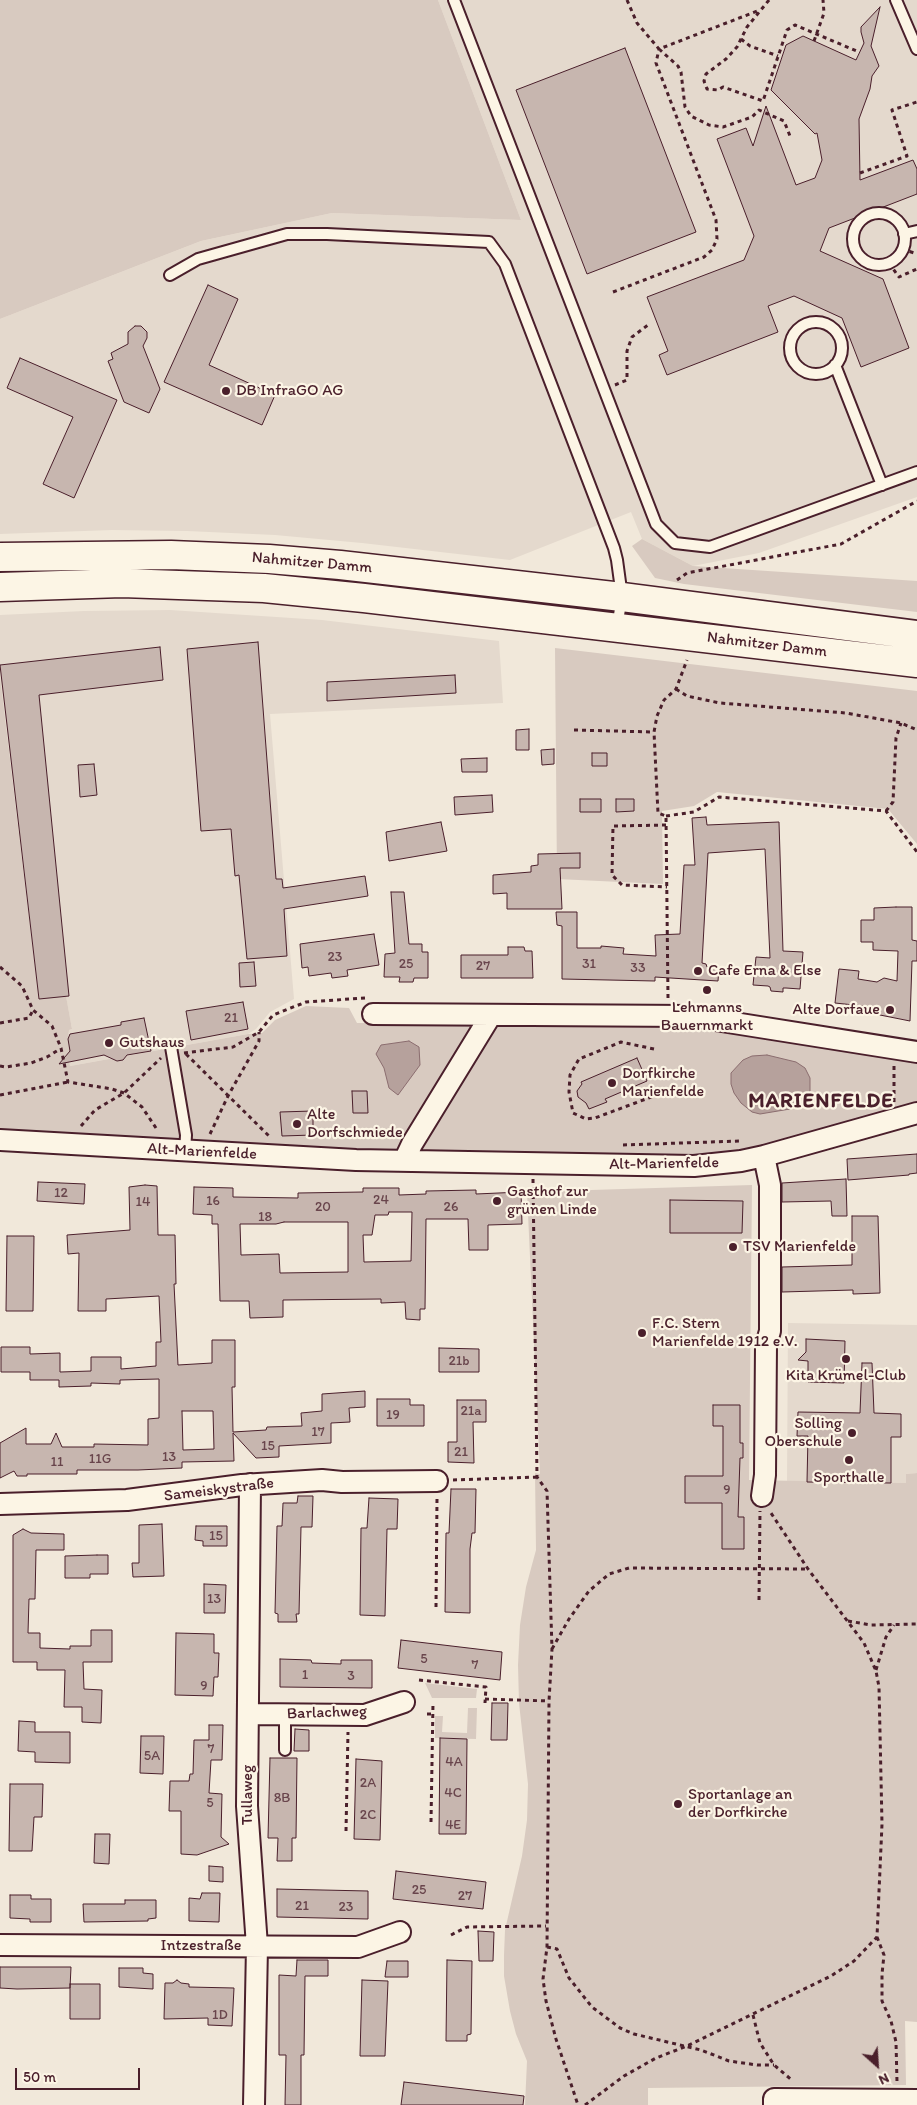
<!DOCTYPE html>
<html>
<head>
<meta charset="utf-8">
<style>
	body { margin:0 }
	#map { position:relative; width:917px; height:2105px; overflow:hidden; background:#f1e8da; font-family:Itim,sans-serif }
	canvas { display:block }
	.north { position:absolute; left:852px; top:2040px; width:50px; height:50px; -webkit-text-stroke:4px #fcf5e5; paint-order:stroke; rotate:154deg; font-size:14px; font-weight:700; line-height:20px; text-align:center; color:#4a1f2b }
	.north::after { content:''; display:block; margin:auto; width:18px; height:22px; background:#4a1f2b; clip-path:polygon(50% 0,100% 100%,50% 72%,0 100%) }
	.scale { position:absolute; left:15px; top:2068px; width:125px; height:22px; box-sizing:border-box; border:2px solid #4a1f2b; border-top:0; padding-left:6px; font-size:15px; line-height:18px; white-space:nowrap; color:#4a1f2b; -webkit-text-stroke:4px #fcf5e5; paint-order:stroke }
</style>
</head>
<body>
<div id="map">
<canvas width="917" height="2105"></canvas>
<div class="north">N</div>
<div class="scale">50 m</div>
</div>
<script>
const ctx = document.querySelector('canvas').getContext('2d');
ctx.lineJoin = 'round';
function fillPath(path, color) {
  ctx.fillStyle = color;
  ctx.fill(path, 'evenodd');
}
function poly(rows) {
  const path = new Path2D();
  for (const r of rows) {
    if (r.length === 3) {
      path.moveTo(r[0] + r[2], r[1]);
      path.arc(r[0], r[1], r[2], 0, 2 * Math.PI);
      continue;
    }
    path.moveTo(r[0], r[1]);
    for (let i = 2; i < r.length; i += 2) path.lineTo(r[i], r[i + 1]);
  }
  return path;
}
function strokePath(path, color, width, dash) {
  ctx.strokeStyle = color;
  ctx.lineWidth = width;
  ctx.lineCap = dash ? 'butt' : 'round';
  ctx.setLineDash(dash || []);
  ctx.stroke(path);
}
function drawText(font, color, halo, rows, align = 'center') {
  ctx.font = font + ' Itim,sans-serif';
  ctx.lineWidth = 4.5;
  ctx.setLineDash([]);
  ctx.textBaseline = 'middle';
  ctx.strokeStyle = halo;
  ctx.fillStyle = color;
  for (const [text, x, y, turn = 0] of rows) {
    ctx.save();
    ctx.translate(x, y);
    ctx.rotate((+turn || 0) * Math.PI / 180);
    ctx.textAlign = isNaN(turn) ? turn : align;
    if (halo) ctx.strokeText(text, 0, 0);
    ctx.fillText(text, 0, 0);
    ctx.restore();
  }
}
const built = poly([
	[438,0,917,0,917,497,759,553,693,566,642,539,631,512,510,560,362,543,275,535,187,531,112,530,0,534,0,319,201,241,332,213,521,220],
	[170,610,322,620,499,641,503,703,270,714,294,999,270,1012,256,1029,248,1034,70,1066,68,1039,69,1030,72,1029,66,997,39,999,0,676,0,615,84,611],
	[788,1323,917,1325,917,1473,906,1474,906,1483,787,1481]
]);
const green = poly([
	[0,0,438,0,521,220,332,213,201,241,0,319],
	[642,539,693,566,917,581,917,612,684,584,655,578,632,546],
	[306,576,318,576,446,590,446,592,365,588,282,578],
	[677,618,917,647,917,654,676,625],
	[555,648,917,691,917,844,888,809,717,792,694,806,662,811,663,884,557,879],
	[0,676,39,999,66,996,72,1029,69,1030,68,1039,69,1046,72,1048,68,1053,70,1066,248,1034,262,1033,275,1020,306,1006,349,1008,357,1023,691,1024,917,1061,917,1103,753,1150,693,1157,329,1150,0,1132],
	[752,1185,749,1480,906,1483,906,1474,917,1473,917,2022,905,2021,906,2085,648,2088,648,2105,525,2105,527,2061,516,2034,510,2011,504,1976,504,1955,505,1930,522,1856,527,1820,528,1784,519,1703,518,1665,520,1625,526,1587,536,1550,535,1473,540,1474,527,1192],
	[425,1683,477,1689,476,1698,432,1698],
	[468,1708,477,1708,476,1739,435,1738,435,1716,443,1716,442,1732,467,1733]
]);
const water = poly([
	[409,1041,419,1047,420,1065,398,1095,389,1088,384,1068,376,1054,381,1045,409,1041],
	[767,1055,796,1062,805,1068,810,1078,810,1091,803,1102,790,1109,760,1114,752,1112,741,1103,734,1093,731,1084,731,1073,743,1060,752,1056,767,1055]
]);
const building = poly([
	[880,7,871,46,879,66,872,76,870,89,859,119,860,180,913,160,917,169,917,194,829,228,820,251,883,279,909,348,861,367,842,318,794,296,768,306,778,332,667,375,659,355,668,351,647,297,744,260,754,236,717,139,746,128,753,146,766,106,796,185,815,178,822,160,817,133,815,134,771,90,786,45,803,36,856,60,864,43,861,32,861,27,880,7],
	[625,48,696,232,587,274,516,90,625,48],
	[208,285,238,299,209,365,275,395,262,425,164,382,208,285],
	[135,326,141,326,147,332,147,338,143,346,160,389,149,413,124,402,108,361,113,359,111,353,128,344,128,332,135,326],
	[20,358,117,400,74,498,43,484,73,417,7,388,20,358],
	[258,642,276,879,282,879,283,888,365,876,368,896,284,909,287,956,247,959,239,875,235,876,231,829,201,831,187,649,258,642],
	[160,647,163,680,39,695,69,996,39,999,0,665,160,647],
	[455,675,456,693,327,701,327,682,455,675],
	[529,729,529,750,516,750,516,730,529,729],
	[554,749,554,764,542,765,541,750,554,749],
	[592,753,607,753,607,766,592,766,592,753],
	[487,758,487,772,462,772,461,759,487,758],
	[94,764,97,795,80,797,78,765,94,764],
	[492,795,493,812,455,815,454,797,492,795],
	[580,799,601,799,601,812,580,812,580,799],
	[616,799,634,799,634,811,616,812,616,799],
	[706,817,707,825,779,822,783,951,803,952,800,989,786,988,783,988,783,992,771,991,770,987,768,986,753,985,756,957,770,958,765,849,708,853,702,963,706,964,707,967,719,968,718,981,655,977,655,981,562,979,562,926,557,925,556,912,577,912,577,948,601,948,601,946,624,948,623,954,656,956,655,935,680,934,684,865,695,865,692,818,706,817],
	[441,822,447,851,389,861,386,832,441,822],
	[580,853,580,868,560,868,562,909,507,909,507,893,493,894,493,875,531,872,531,866,538,865,538,854,580,853],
	[391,892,404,892,409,944,422,944,422,952,428,952,428,978,414,978,413,982,399,982,400,977,384,977,385,954,395,953,391,892],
	[896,907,912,907,912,940,917,941,917,961,912,961,910,1021,880,1015,873,1012,873,1007,835,1003,839,969,859,971,858,979,877,982,884,978,897,981,898,951,873,950,873,942,861,942,861,920,874,920,874,908,896,907],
	[374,934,379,965,347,970,348,976,332,978,331,973,309,976,308,967,302,968,300,944,374,934],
	[508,947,524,947,525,951,532,951,533,978,461,978,461,955,508,955,508,947],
	[254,962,256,986,240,987,239,963,254,962],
	[243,1002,248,1029,191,1040,186,1011,243,1002],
	[144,1018,151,1051,127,1055,123,1060,117,1061,104,1055,59,1064,70,1051,68,1039,70,1034,121,1025,121,1022,144,1018],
	[637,1058,647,1081,605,1099,607,1102,589,1109,586,1103,578,1097,577,1091,582,1084,581,1082,637,1058],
	[352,1091,367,1091,368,1113,353,1113,352,1091],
	[313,1111,313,1135,282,1136,280,1112,313,1111],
	[917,1154,917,1173,909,1174,909,1175,848,1180,847,1159,917,1154],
	[846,1179,847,1216,832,1216,831,1201,782,1202,782,1183,846,1179],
	[38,1182,85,1184,84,1204,37,1201,38,1182],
	[145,1185,157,1186,158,1235,175,1235,176,1284,174,1284,178,1365,212,1363,212,1340,235,1340,235,1387,232,1387,233,1432,266,1430,267,1427,302,1426,301,1413,322,1411,322,1394,365,1391,365,1407,349,1408,350,1422,331,1423,331,1443,279,1446,279,1457,256,1458,233,1433,234,1461,182,1462,182,1468,138,1470,77,1470,77,1474,27,1474,27,1476,17,1476,14,1471,0,1478,0,1443,26,1428,26,1444,51,1444,56,1433,62,1447,94,1447,94,1444,148,1445,148,1419,159,1418,159,1379,120,1380,120,1384,91,1383,91,1386,59,1387,59,1380,30,1380,30,1372,1,1372,1,1347,30,1347,30,1354,60,1353,60,1372,91,1371,91,1357,121,1357,121,1369,156,1366,156,1342,161,1342,159,1296,106,1299,106,1311,78,1311,79,1253,68,1254,67,1235,130,1230,129,1187,145,1185],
	[182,1411,213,1411,214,1449,183,1450,182,1411],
	[194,1187,233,1188,233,1197,298,1198,298,1193,363,1192,363,1188,399,1188,399,1195,426,1194,426,1191,476,1190,476,1194,521,1192,522,1224,488,1225,488,1250,469,1250,468,1219,426,1219,425,1309,420,1309,420,1320,406,1319,405,1302,381,1303,381,1299,283,1300,283,1317,250,1318,249,1301,220,1301,218,1224,212,1224,212,1215,193,1214,194,1187],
	[389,1212,412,1212,411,1261,364,1262,363,1235,372,1235,375,1215,388,1215,389,1212],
	[284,1222,348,1222,348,1272,280,1273,279,1254,241,1255,240,1224,276,1224,284,1222],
	[670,1200,743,1201,742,1233,670,1233,670,1200],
	[852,1216,878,1216,880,1293,853,1294,853,1290,782,1292,782,1267,852,1265,852,1216],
	[7,1236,34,1236,33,1311,6,1311,7,1236],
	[806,1339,845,1341,844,1383,808,1382,808,1361,798,1360,806,1352,806,1339],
	[439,1348,479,1349,479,1372,439,1372,439,1348],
	[862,1363,872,1363,874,1413,901,1414,901,1437,891,1437,891,1483,807,1482,808,1436,797,1436,798,1412,860,1413,862,1363],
	[377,1399,410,1399,410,1405,424,1405,424,1426,377,1426,377,1399],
	[457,1400,486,1400,486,1422,473,1422,474,1463,448,1462,448,1442,457,1442,457,1400],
	[713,1405,740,1405,740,1443,743,1443,743,1458,740,1458,738,1517,744,1517,744,1549,722,1549,722,1503,685,1503,685,1476,723,1476,723,1426,713,1426,713,1405],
	[451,1489,476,1489,475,1533,472,1533,470,1549,470,1613,445,1612,446,1533,449,1533,451,1489],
	[298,1496,313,1496,312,1527,301,1527,299,1614,296,1614,297,1622,278,1622,278,1614,275,1613,277,1526,282,1526,283,1503,297,1503,298,1496],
	[369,1498,398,1499,397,1529,387,1529,385,1616,360,1615,361,1528,367,1528,369,1498],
	[162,1524,164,1576,133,1577,132,1563,139,1563,139,1525,162,1524],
	[196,1526,227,1526,227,1546,203,1546,203,1541,195,1540,196,1526],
	[23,1529,31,1533,64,1534,64,1550,36,1550,35,1599,29,1599,28,1633,40,1633,40,1648,70,1649,70,1646,91,1646,91,1630,112,1630,112,1662,83,1662,84,1689,102,1690,101,1723,82,1722,82,1707,64,1707,65,1670,37,1670,37,1662,13,1662,13,1535,23,1529],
	[97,1555,108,1555,108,1574,90,1574,90,1578,65,1578,65,1556,97,1555],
	[204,1584,226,1585,225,1613,204,1613,204,1584],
	[176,1633,214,1634,214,1653,219,1653,218,1677,214,1677,213,1696,175,1695,176,1633],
	[401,1640,502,1652,500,1680,398,1668,401,1640],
	[280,1659,311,1660,312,1663,341,1664,341,1660,372,1660,372,1688,280,1687,280,1659],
	[492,1703,508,1703,507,1740,491,1740,492,1703],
	[19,1721,35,1722,35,1732,70,1732,70,1763,35,1762,35,1752,18,1751,19,1721],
	[209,1725,223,1725,222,1760,211,1760,209,1793,222,1794,221,1837,229,1844,197,1855,181,1854,181,1811,169,1811,170,1781,189,1781,190,1774,193,1774,194,1740,209,1740,209,1725],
	[295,1729,309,1730,309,1751,294,1751,295,1729],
	[141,1736,164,1736,163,1774,140,1773,141,1736],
	[440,1738,467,1739,466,1834,439,1834,440,1738],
	[270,1758,297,1758,296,1838,292,1838,292,1861,277,1861,278,1838,268,1838,270,1758],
	[356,1759,382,1761,380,1840,354,1839,356,1759],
	[10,1784,43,1784,42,1817,34,1817,32,1851,9,1851,10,1784],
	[95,1834,110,1834,109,1864,94,1863,95,1834],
	[209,1866,223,1867,223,1882,209,1881,209,1866],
	[396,1871,486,1882,483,1909,393,1899,396,1871],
	[277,1889,368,1891,368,1919,277,1917,277,1889],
	[202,1893,220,1893,219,1922,189,1921,189,1898,200,1899,202,1893],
	[10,1895,31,1895,31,1899,51,1899,51,1922,30,1922,30,1919,10,1918,10,1895],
	[125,1900,156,1900,156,1918,148,1919,148,1921,84,1922,83,1904,125,1904,125,1900],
	[478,1931,494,1932,493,1961,479,1961,478,1931],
	[297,1960,328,1960,328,1976,305,1976,304,2055,301,2055,301,2105,285,2105,286,2055,279,2055,279,1975,296,1976,297,1960],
	[447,1960,472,1961,471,2034,467,2035,467,2041,446,2041,447,1960],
	[387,1961,408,1961,408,1977,385,1977,387,1961],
	[0,1967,71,1967,70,1988,17,1989,0,1988,0,1967],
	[119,1968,143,1968,143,1973,153,1974,153,1989,119,1987,119,1968],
	[177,1980,181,1983,189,1984,189,1987,234,1988,232,2026,208,2025,208,2018,164,2019,165,1983,173,1983,177,1980],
	[362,1980,388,1981,385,2056,360,2056,362,1980],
	[70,1984,100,1984,100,2019,70,2019,70,1984],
	[404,2082,524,2096,523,2105,401,2105,404,2082]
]);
const path = poly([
	[627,0,637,23,659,49,760,10],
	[769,0,747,27,737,47,726,59,706,74,704,81,707,89,718,90,723,87,763,101,787,30,795,25,859,52],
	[741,39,750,46,778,56],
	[814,41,824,13,823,0],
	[659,49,678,66,681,72,685,107,691,116,709,125,723,127,752,117,759,110,784,121,790,136],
	[860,173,907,156,892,110,917,102],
	[902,249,917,254],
	[889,263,899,277,917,269],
	[613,292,704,257,712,250,717,239,716,220,656,63,659,49],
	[615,385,627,380,627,351,632,337,648,325],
	[677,580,687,573,841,544,917,501],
	[676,689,687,696,720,703,846,713,901,723,917,730],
	[574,730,654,732],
	[886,811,893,802,896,738,901,723],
	[666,816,694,812,719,797,886,811,917,852],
	[666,825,613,826,612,875,622,885,667,887],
	[0,967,22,986,33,1010,52,1026,61,1048,68,1082,112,1089,124,1093,142,1107,158,1131],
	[668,998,666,816,658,813,654,732,657,716,664,700,676,689,687,660],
	[0,1023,29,1018,33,1010],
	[654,1049,621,1042,579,1059,570,1075,569,1092,573,1113,586,1119,595,1118,670,1090],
	[184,1053,233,1047,259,1032,273,1015,306,1002,365,998],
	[186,1054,270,1137],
	[0,1066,6,1067,31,1063,47,1057,60,1049],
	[0,1095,68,1082],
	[894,1102,894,1066],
	[81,1126,95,1110,124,1093,161,1058],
	[210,1134,228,1096,259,1041,259,1032],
	[623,1145,740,1141],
	[533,1179,537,1477,547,1491,552,1649,549,1701,547,1947,543,1979,546,2001,556,2039,578,2105],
	[453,1480,537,1477],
	[759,1600,760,1511],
	[436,1607,437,1499],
	[848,1621,871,1625,917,1624],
	[552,1649,569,1619,589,1591,609,1574,629,1568,808,1569],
	[876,1670,886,1637,894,1625],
	[419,1680,486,1687,485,1703],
	[485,1699,549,1701],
	[427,1714,433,1714],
	[431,1822,433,1703],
	[346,1831,348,1732],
	[451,1935,467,1927,546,1926],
	[877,1937,884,1955,882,1974,882,2001,891,2021,896,2042,897,2082],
	[547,1947,557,1949,569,1978,592,2007,620,2028,634,2034,701,2050,729,2061,757,2065,774,2065],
	[753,2015,760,2043,774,2065,793,2081],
	[585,2105,624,2076,656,2058,687,2046,831,1976,854,1961,877,1937,882,1824,879,1687,876,1671,864,1643,808,1569,769,1510]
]);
const lane = poly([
	[454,0,656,524,675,543,710,547,917,472],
	[896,0,917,49],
	[879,239,26],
	[904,234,917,231],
	[170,275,198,259,287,234,327,234,489,242,505,264,614,548,617,560,622,597,617,627],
	[816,348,26],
	[835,365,882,485],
	[171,1047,186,1135,185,1152],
	[285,1750,285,1715]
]);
const street = poly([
	[373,1014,690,1016,917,1052],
	[0,1140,356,1160,694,1166,741,1161,764,1156,917,1113],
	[404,1161,412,1144,491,1015],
	[250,1484,247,1806,257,1946,254,2105],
	[762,1496,765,1475,766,1345,770,1331,770,1185,764,1156],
	[0,1504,127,1500,242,1485,322,1480,342,1482,437,1481],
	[249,1714,365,1715,404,1702],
	[0,1945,358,1947,400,1932],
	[774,2105,774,2099,917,2100]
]);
const secondary = poly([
	[0,557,171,555,269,559,340,565,622,597,917,635],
	[0,587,122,583,264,588,364,598,917,663]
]);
const markers = [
	[226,391,5,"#4a1f2b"],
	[698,971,5,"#4a1f2b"],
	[707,990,5,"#4a1f2b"],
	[890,1010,5,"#4a1f2b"],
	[109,1043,5,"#4a1f2b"],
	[612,1083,5,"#4a1f2b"],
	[297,1124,5,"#4a1f2b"],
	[497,1201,5,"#4a1f2b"],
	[733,1247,5,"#4a1f2b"],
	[642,1333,5,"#4a1f2b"],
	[846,1359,5,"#4a1f2b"],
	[852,1433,5,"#4a1f2b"],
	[849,1460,5,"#4a1f2b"],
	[678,1804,5,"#4a1f2b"]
];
const numberNames = [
	["23",335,957],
	["25",406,964],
	["31",589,964],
	["27",483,966],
	["33",638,968],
	["21",231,1018],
	["12",61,1193],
	["24",381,1200],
	["16",213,1201],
	["14",143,1202],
	["20",323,1207],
	["26",451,1207],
	["18",265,1217],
	["21b",459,1361],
	["21a",471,1411],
	["19",393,1415],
	["17",318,1432],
	["15",268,1446],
	["21",461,1452],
	["13",169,1457],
	["11G",100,1459],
	["11",57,1462],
	["9",727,1490],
	["15",216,1536],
	["13",214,1599],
	["5",424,1659],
	["7",475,1665],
	["1",305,1675],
	["3",351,1676],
	["9",204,1686],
	["7",211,1749],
	["5A",152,1756],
	["4A",454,1762],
	["2A",368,1783],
	["4C",453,1793],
	["8B",282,1798],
	["5",210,1803],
	["2C",368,1815],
	["4E",453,1825],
	["25",419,1890],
	["27",465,1896],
	["21",302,1906],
	["23",346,1907],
	["1D",220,2015]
];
const poiNames = [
	["DB InfraGO AG",236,391],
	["Cafe Erna & Else",708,971],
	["Lehmanns",707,1008,"center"],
	["Bauernmarkt",707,1026,"center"],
	["Alte Dorfaue",880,1010,"right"],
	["Gutshaus",119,1043],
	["Dorfkirche",622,1074],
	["Marienfelde",622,1092],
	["Alte",307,1115],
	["Dorfschmiede",307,1133],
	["Gasthof zur",507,1192],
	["grünen Linde",507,1210],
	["TSV Marienfelde",743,1247],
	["F.C. Stern",652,1324],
	["Marienfelde 1912 e.V.",652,1342],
	["Kita Krümel-Club",846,1376,"center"],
	["Solling",842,1424,"right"],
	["Oberschule",842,1442,"right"],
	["Sporthalle",849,1478,"center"],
	["Sportanlage an",688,1795],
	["der Dorfkirche",688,1813]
];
const streetNames = [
	["Nahmitzer Damm",312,563,5],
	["Nahmitzer Damm",767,645,7],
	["Alt-Marienfelde",202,1152,3],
	["Alt-Marienfelde",664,1164,-1],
	["Sameiskystraße",219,1490,-7],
	["Barlachweg",327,1713,-2],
	["Tullaweg",248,1795,-90],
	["Intzestraße",201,1946]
];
const districtNames = [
	["MARIENFELDE",821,1102]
];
fillPath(built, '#e4d9cd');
fillPath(green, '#d8cac0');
fillPath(water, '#b6a19c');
strokePath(water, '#8b6d6f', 1);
fillPath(building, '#c7b6af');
strokePath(building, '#4a1f2b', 1);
strokePath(lane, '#4a1f2b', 14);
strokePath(street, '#4a1f2b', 24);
strokePath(secondary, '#4a1f2b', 31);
strokePath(path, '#4a1f2b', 3, [4, 4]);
strokePath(lane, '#fcf5e5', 10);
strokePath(street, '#fcf5e5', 20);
strokePath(secondary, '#fcf5e5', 28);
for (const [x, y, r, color] of markers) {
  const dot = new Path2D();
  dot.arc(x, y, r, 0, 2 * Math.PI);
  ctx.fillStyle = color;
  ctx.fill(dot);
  strokePath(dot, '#fcf5e5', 2);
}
drawText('14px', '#69454c', null, numberNames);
drawText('16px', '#4a1f2b', '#fcf5e5', poiNames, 'left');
drawText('16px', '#4a1f2b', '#fcf5e5', streetNames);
ctx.letterSpacing = '1px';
drawText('bold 21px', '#4a1f2b', '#fcf5e5', districtNames);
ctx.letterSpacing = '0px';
</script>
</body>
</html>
